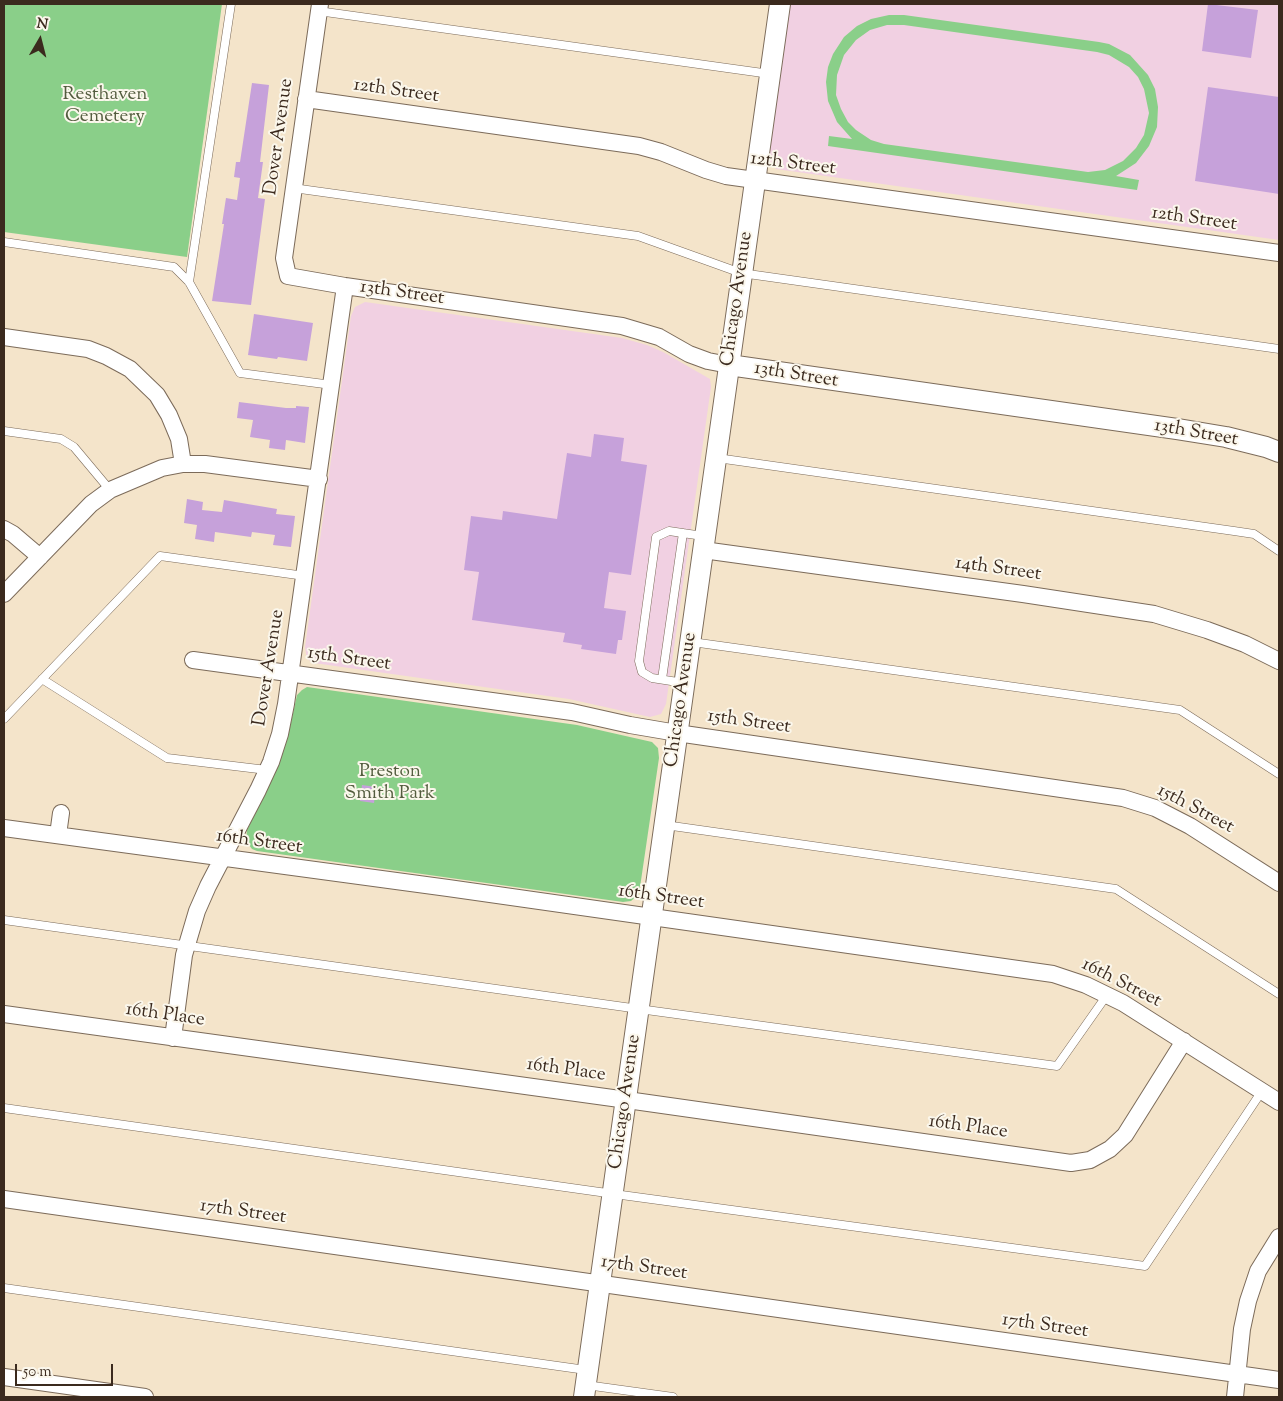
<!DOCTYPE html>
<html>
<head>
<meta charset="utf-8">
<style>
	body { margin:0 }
	#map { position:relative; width:1283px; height:1401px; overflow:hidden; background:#f4e4ca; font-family:"Sorts Mill Goudy",serif }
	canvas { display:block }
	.frame { position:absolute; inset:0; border:5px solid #3b2a1e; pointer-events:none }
	.north { position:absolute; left:15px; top:15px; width:50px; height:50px; -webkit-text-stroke:4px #fbf7ec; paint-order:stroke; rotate:8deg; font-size:14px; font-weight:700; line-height:20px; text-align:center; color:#3b2a1e }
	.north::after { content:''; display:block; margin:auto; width:18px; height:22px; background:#3b2a1e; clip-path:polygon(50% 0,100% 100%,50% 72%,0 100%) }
	.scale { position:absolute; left:15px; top:1364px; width:98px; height:22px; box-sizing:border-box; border:2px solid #3b2a1e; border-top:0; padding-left:6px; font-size:15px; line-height:18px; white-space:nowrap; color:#3b2a1e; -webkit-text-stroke:4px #fbf7ec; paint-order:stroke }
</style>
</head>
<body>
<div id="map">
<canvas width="1283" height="1401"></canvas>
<div class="frame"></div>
<div class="north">N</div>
<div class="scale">50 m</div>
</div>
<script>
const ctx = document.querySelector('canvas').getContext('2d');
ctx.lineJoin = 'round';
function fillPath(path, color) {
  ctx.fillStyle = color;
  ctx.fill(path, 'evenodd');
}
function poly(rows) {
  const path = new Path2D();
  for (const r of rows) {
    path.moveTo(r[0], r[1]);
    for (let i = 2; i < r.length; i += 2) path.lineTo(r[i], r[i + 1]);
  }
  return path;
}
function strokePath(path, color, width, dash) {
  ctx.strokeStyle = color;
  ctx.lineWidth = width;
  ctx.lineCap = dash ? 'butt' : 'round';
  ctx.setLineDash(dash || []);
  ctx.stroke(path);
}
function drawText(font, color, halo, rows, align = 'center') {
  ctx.font = font + ' "Sorts Mill Goudy",serif';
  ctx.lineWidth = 4;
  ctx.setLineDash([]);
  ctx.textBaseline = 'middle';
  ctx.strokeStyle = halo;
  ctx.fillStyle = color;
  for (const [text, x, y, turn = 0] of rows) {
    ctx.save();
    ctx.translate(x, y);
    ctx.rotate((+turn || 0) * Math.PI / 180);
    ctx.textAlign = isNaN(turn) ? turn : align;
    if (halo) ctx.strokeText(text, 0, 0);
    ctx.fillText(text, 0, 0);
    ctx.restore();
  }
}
const built = poly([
	[788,4,1279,4,1279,240,776,169,767,159],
	[365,302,622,338,647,345,663,352,710,379,711,387,666,704,661,714,650,717,569,699,314,663,307,659,305,647,351,316,355,307]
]);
const green = poly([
	[4,4,222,4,187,257,4,232],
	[889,15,904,15,1099,42,1109,44,1130,55,1148,75,1155,89,1158,107,1157,127,1149,146,1136,163,1116,176,1139,180,1137,190,828,146,829,136,852,139,837,122,828,101,826,82,828,67,833,54,844,37,857,26,871,19],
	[887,25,904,25,1097,52,1109,55,1129,67,1138,77,1144,89,1149,113,1144,135,1136,148,1123,161,1105,170,1088,172,884,144,871,140,856,130,848,122,841,109,836,95,837,75,844,55,856,40,870,30],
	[307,687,577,725,652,742,658,748,659,758,639,894,631,901,623,902,257,851,252,849,246,841,247,830,278,766,288,736,297,695,302,690]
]);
const building = poly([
	[1208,4,1258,10,1251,58,1202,51],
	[252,83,269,85,260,162,263,162,258,198,265,199,251,305,212,301,224,224,222,224,226,198,237,200,240,178,234,177,236,162,240,162],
	[1208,87,1279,97,1279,194,1195,181],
	[254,314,313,323,307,361,278,357,277,359,248,355],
	[239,402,286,408,296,408,296,406,309,407,305,443,286,440,285,450,269,448,270,440,250,437,253,420,237,418],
	[594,434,624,438,621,461,647,465,631,575,609,572,604,608,626,611,622,640,618,640,616,654,581,649,582,645,563,642,565,633,472,620,479,572,464,570,471,516,502,520,503,511,557,519,567,453,591,457],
	[187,499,203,502,202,510,222,512,224,500,277,509,276,514,295,516,291,547,273,545,275,535,252,532,251,537,215,532,214,542,195,539,197,525,184,523],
	[362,785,376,787,374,803,360,801]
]);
const service = poly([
	[318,11,770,74],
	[293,188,638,236,741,273,1279,349],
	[4,242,174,267,189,282,240,373,332,385],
	[189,282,231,4],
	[4,431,61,439,74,447,110,490],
	[717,458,1234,531,1254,534,1279,551],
	[692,642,1180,710,1279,774],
	[42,679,167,758,267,770],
	[662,679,683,533],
	[684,683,652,678,642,672,639,661,656,537,669,531,703,536],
	[4,719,160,556,305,576],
	[665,825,1116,889,1279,994],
	[4,920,639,1009,1057,1066,1107,995],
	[4,1108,614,1194,1145,1266,1262,1091],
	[4,1288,586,1370],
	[586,1385,673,1397]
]);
const minor = poly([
	[320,4,284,258,288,276,345,286,622,326,659,337,689,354,708,361,729,365],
	[306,99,639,146,661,152,706,170,726,176,1279,253],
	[4,337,88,349,106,356,130,369,157,395,169,415,179,439,183,464],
	[4,529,13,534,40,557],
	[703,550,1023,594,1154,614,1207,630,1245,644,1279,661],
	[4,594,91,504,110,490,162,468,183,464,205,464,319,479],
	[193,660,572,712,630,725,677,733,1123,798,1155,808,1190,826,1279,883],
	[4,828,448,888,1053,974,1086,985,1123,1003,1279,1102],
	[58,835,61,813],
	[4,1014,627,1100,1071,1163,1090,1160,1110,1149,1125,1135,1184,1041],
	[173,1038,184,955,197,911,208,886,258,790,271,762,280,734,286,704,345,286],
	[4,1199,1279,1380],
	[4,1377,145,1397],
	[1235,1397,1242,1329,1248,1301,1258,1271,1279,1237]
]);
const tertiary = poly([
	[729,365,1177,429,1226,437,1266,447,1279,452],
	[584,1397,780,4]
]);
const streetNames = [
	["12th Street",396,92,8],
	["Dover Avenue",280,137,-82],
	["12th Street",793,165,7],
	["12th Street",1194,220,8],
	["13th Street",402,294,8],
	["Chicago Avenue",738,299,-82],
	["13th Street",796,376,9],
	["13th Street",1196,434,10],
	["14th Street",998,570,8],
	["15th Street",349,660,8],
	["Dover Avenue",270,668,-81],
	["Chicago Avenue",682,700,-82],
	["15th Street",749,723,8],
	["15th Street",1195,810,28],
	["16th Street",259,843,8],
	["16th Street",661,898,8],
	["16th Street",1121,984,27],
	["16th Place",165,1016,8],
	["16th Place",566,1071,8],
	["Chicago Avenue",626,1102,-82],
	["16th Place",968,1128,8],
	["17th Street",243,1213,8],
	["17th Street",644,1269,8],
	["17th Street",1045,1327,8]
];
const parkNames = [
	["Resthaven",105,96],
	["Cemetery",105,118],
	["Preston",390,773],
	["Smith Park",390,795]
];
fillPath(built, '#f1d0e2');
fillPath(green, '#8acf89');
fillPath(building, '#c6a1da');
strokePath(service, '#7c6b5a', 9);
strokePath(minor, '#7c6b5a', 18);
strokePath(tertiary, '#7c6b5a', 22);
strokePath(service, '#fff', 8);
strokePath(minor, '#fff', 16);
strokePath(tertiary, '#fff', 20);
drawText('19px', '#3b2a1e', '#fbf7ec', streetNames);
drawText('19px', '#535c3e', '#fbf7ec', parkNames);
</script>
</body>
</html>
